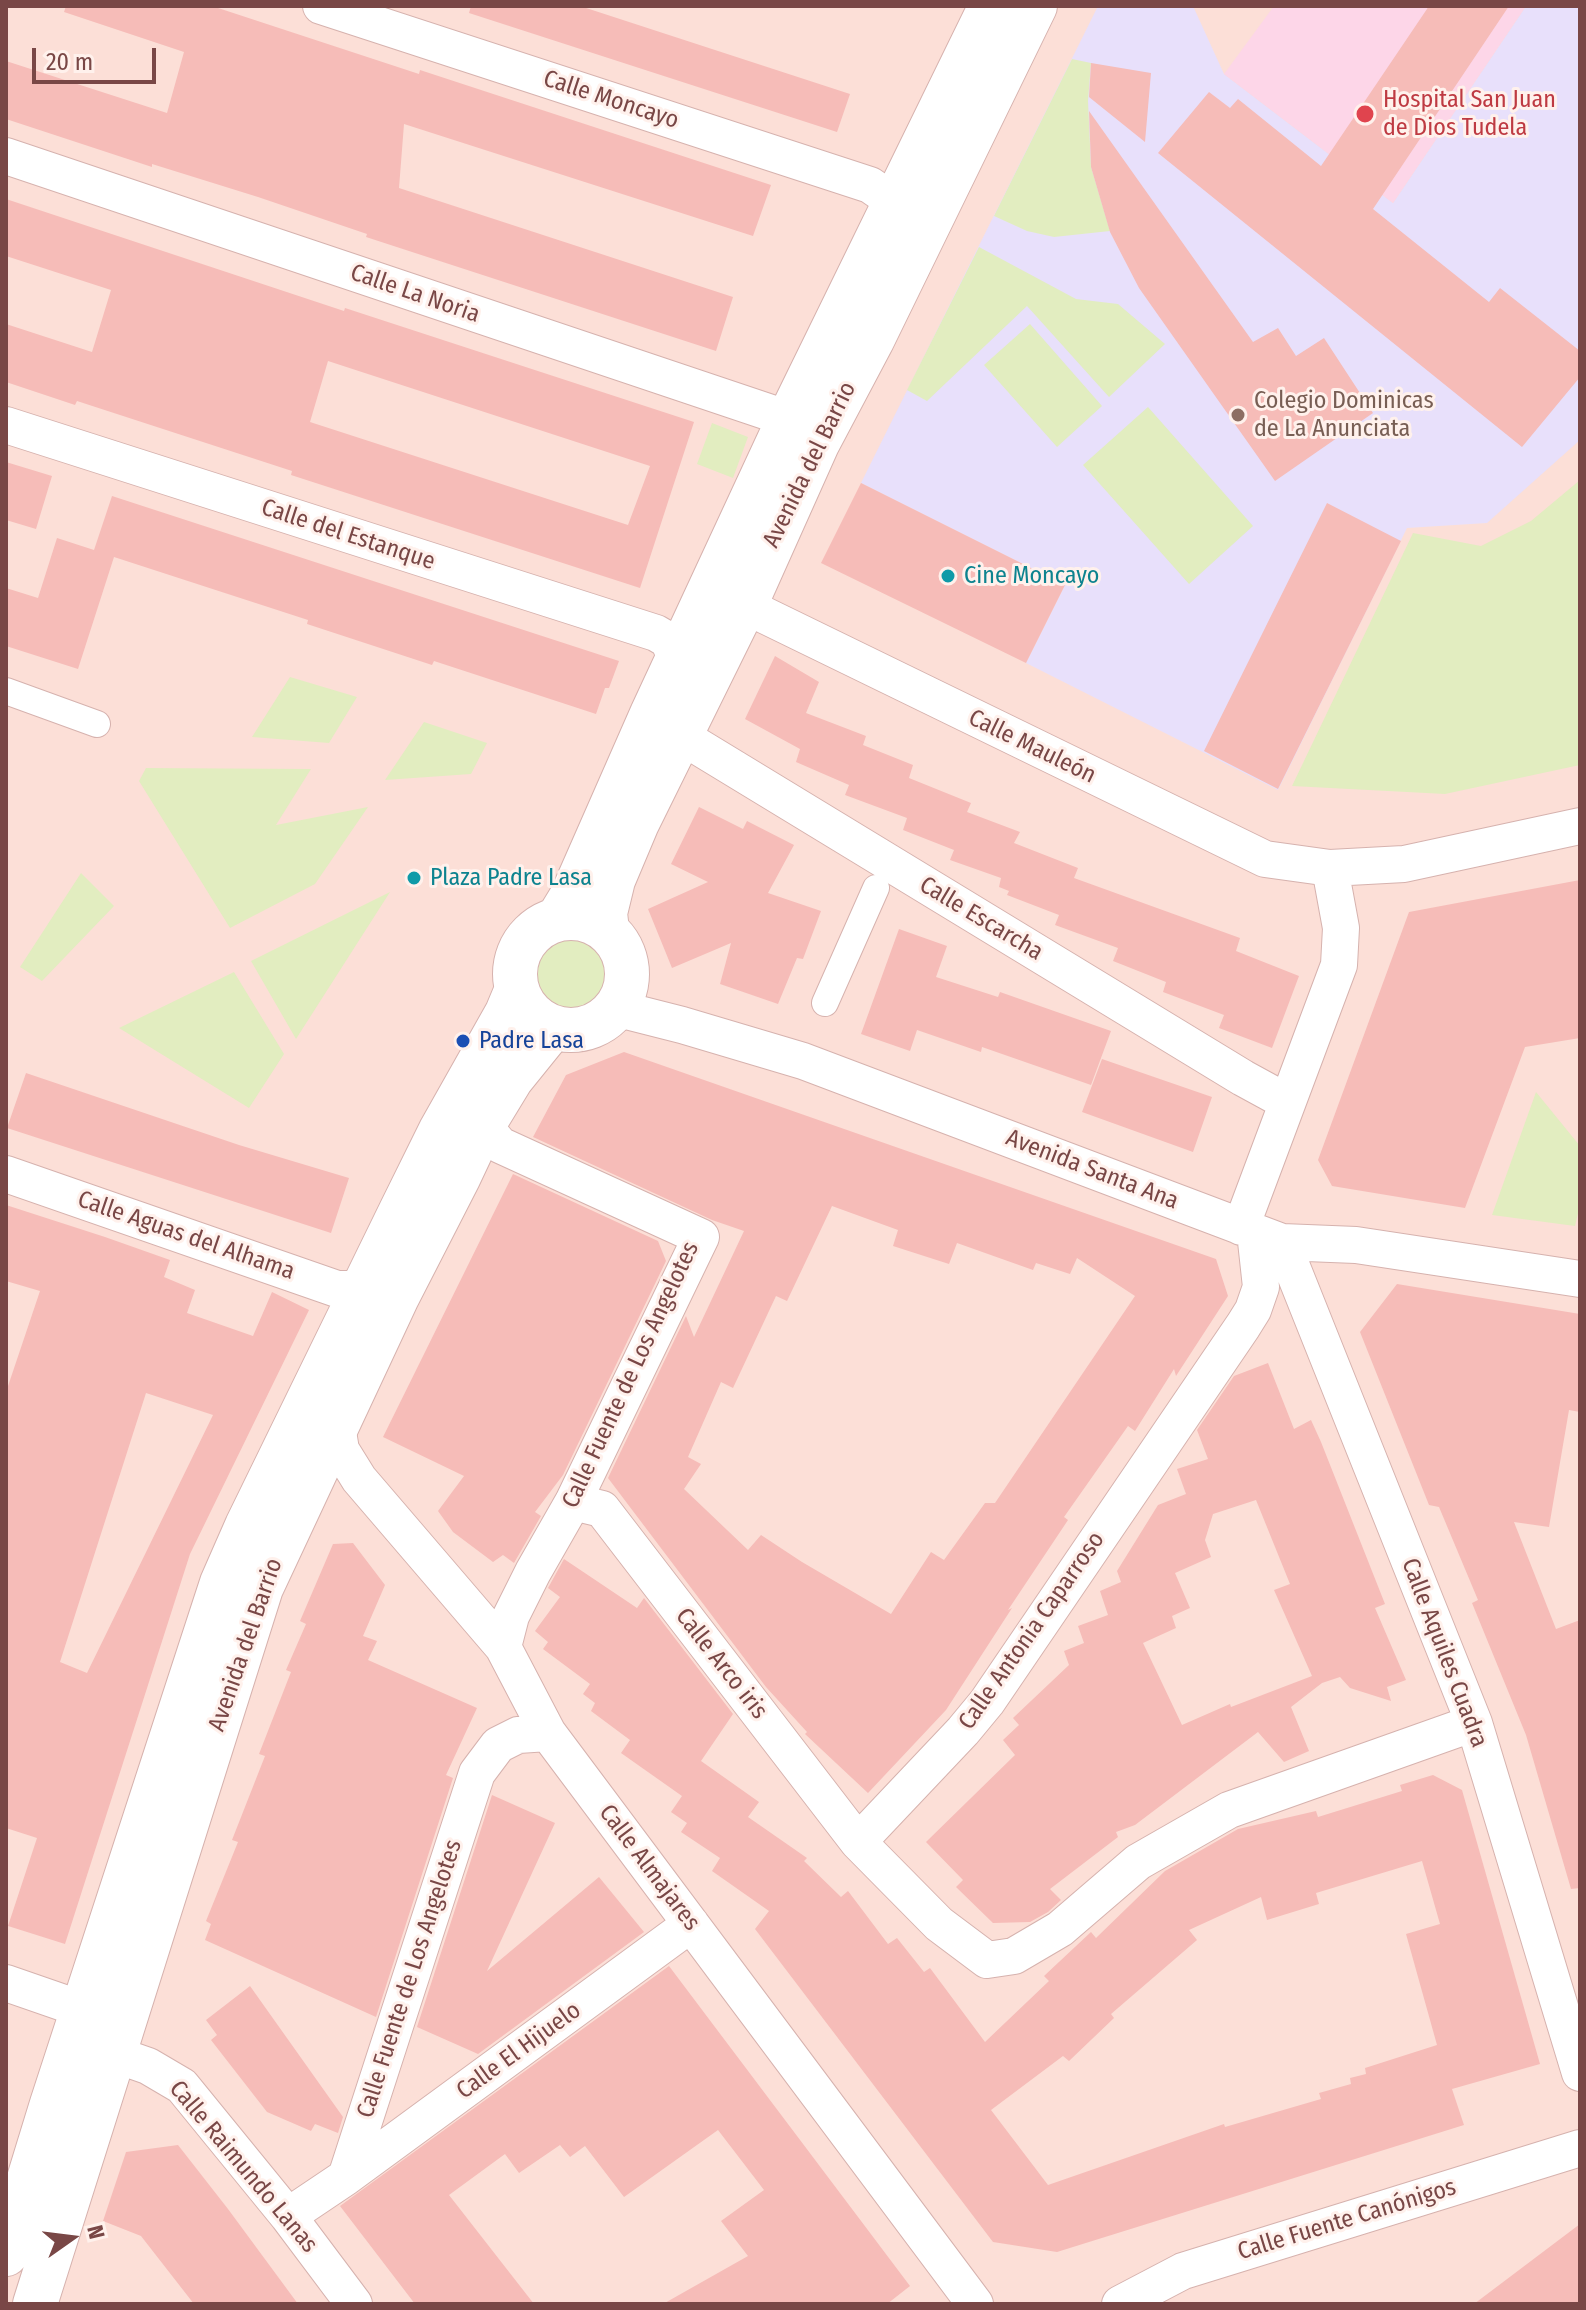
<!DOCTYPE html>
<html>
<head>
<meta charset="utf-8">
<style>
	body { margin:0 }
	#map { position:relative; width:1586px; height:2310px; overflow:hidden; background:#feebe3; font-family:"Fira Sans Condensed",sans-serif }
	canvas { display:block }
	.frame { position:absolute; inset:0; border:8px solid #794746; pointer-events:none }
	.north { position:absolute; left:32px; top:2198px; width:80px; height:80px; -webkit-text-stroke:6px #fff1ec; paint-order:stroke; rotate:76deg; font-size:22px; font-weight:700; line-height:32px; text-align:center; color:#794746 }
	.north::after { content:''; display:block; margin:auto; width:28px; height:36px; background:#794746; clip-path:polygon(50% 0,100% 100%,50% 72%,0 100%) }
	.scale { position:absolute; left:32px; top:48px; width:124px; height:36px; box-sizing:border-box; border:4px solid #794746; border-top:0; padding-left:10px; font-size:24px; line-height:28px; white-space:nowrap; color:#794746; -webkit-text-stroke:6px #fff1ec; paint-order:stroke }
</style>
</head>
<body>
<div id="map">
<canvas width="1586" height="2310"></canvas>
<div class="frame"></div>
<div class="north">N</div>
<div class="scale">20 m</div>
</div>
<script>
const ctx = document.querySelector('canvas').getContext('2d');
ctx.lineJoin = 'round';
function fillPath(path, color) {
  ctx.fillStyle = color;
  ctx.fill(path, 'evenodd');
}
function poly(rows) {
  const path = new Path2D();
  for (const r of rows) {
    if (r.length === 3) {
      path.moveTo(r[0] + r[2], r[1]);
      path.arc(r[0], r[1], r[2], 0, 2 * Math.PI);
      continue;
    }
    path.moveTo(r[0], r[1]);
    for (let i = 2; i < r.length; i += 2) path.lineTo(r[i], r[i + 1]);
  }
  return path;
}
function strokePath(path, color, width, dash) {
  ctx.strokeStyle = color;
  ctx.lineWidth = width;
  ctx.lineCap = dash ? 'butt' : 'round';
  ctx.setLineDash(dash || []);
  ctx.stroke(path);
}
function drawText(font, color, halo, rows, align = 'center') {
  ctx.font = font + ' "Fira Sans Condensed",sans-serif';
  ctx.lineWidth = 6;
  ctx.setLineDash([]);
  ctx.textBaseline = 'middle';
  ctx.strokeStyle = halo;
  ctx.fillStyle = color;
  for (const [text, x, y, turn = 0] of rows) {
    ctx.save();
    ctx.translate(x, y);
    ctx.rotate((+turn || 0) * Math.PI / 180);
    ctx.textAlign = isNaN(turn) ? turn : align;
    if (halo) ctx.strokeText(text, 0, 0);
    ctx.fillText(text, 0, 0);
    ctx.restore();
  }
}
const residential = poly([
	[6,6,1580,6,1580,2304,6,2304]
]);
const education = poly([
	[1098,6,1193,6,1224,74,1393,203,1526,6,1580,6,1580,440,1487,523,1407,528,1278,790,1026,663,1065,585,861,483]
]);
const medical = poly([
	[1274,6,1526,6,1393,203,1224,74]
]);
const green = poly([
	[1072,59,1091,63,1088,101,1091,167,1110,231,1054,237,1027,231,994,216],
	[979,247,1076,299,1118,304,1165,344,1109,397,1027,306,927,401,907,390],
	[1030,324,1102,406,1057,447,984,365],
	[1148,407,1253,526,1189,584,1083,465],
	[712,423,748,437,733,478,697,464],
	[1580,480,1580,765,1445,794,1292,786,1413,533,1481,546,1531,521],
	[290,677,357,697,329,743,252,737],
	[424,722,487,743,471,774,385,780],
	[146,768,311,769,276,825,368,807,315,884,230,928,139,781],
	[81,873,114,906,42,981,20,967],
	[390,892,296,1039,251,961],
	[571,973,39],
	[234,972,284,1054,249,1108,119,1028],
	[1536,1092,1580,1146,1580,1205,1575,1226,1492,1215]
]);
const building = poly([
	[66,6,212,6,419,74,420,70,771,185,753,236,404,124,399,188,733,297,716,351,366,237,367,234,258,197,152,164,152,167,6,119,6,61,167,113,184,52,64,12],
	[471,6,580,6,850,94,837,132,469,13],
	[1429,6,1509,6,1373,209,1489,302,1500,288,1580,351,1580,377,1522,447,1158,153,1209,92,1230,108,1238,99,1321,166],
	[1091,63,1151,73,1145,142,1089,97],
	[1089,111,1253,342,1278,328,1296,356,1324,338,1373,413,1275,481,1139,288,1110,232,1091,167],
	[6,199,344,311,345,308,694,422,640,588,291,475,292,471,77,401,75,405,6,382,6,324,92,352,111,290,6,256],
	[328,361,650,466,628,525,310,422],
	[6,462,52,476,36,529,6,520],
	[861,483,1065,585,1026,663,821,563],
	[112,496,619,661,609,688,605,688,596,714,434,661,432,665,307,624,308,620,114,557,78,669,6,646,6,588,38,598,57,538,94,550],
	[1327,503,1401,541,1278,789,1204,751],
	[775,656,819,682,806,713,866,736,863,745,913,765,909,778,971,803,967,812,1020,832,1014,843,1078,868,1074,878,1240,938,1236,951,1299,976,1272,1048,1219,1028,1224,1015,1163,992,1166,982,1113,961,1118,948,1055,925,1059,915,1007,895,1009,891,999,887,1001,878,950,860,954,850,903,830,907,818,845,795,849,785,796,762,800,749,745,719],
	[699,807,743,829,747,821,794,845,768,893,821,911,803,959,797,958,778,1004,720,984,731,943,672,968,648,909,708,882,671,864],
	[1580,880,1580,1038,1525,1047,1465,1208,1332,1186,1318,1160,1409,912],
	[899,929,947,946,936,977,998,997,1000,992,1111,1031,1091,1085,982,1047,981,1052,917,1030,910,1051,861,1034],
	[624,1052,1216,1259,1228,1296,1176,1376,1174,1369,1135,1431,1128,1426,1064,1517,1068,1520,1008,1610,1012,1608,946,1710,868,1793,805,1734,807,1732,766,1687,608,1478,686,1316,694,1337,744,1231,712,1220,533,1137,566,1075],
	[832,1206,898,1230,893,1246,949,1264,957,1243,1033,1270,1036,1263,1070,1274,1077,1258,1135,1296,995,1503,985,1503,944,1560,931,1552,891,1614,802,1562,761,1535,748,1550,684,1489,701,1464,688,1457,721,1382,733,1388,776,1296,787,1301],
	[1102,1059,1212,1097,1193,1152,1082,1112],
	[26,1073,239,1145,349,1178,331,1233,7,1128],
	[513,1174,658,1241,666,1261,563,1475,535,1512,541,1516,514,1563,503,1555,493,1562,453,1532,438,1511,464,1476,383,1437],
	[6,1205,105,1237,170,1260,164,1277,195,1290,187,1313,253,1336,272,1292,309,1310,190,1554,65,1944,8,1926,37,1838,6,1828,6,1392,40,1291,6,1281],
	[146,1393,213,1415,87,1673,60,1662],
	[1397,1284,1580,1314,1580,1412,1569,1410,1549,1527,1514,1522,1556,1629,1580,1620,1580,1888,1571,1889,1526,1735,1472,1603,1478,1600,1439,1507,1429,1505,1360,1332],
	[1268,1363,1294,1429,1311,1420,1321,1442,1385,1604,1375,1608,1406,1680,1387,1687,1391,1701,1350,1688,1340,1677,1322,1683,1291,1707,1309,1751,1284,1762,1258,1732,1135,1825,1116,1832,1118,1837,1050,1889,1061,1900,1048,1912,1030,1922,993,1923,956,1887,963,1880,926,1842,1015,1755,1003,1740,1019,1725,1013,1718,1069,1665,1064,1651,1084,1643,1078,1626,1108,1615,1100,1591,1121,1582,1117,1571,1158,1505,1186,1494,1177,1469,1208,1459,1197,1430,1234,1376],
	[1256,1500,1290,1584,1274,1590,1312,1676,1231,1707,1230,1704,1182,1725,1143,1643,1176,1628,1172,1616,1190,1608,1175,1573,1211,1557,1205,1540,1213,1514],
	[353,1543,385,1585,363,1636,377,1641,368,1660,477,1708,446,1775,453,1778,376,2017,205,1940,211,1924,206,1921,238,1842,232,1840,265,1756,259,1754,291,1672,286,1670,306,1624,300,1621,333,1544],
	[564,1559,637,1608,644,1598,733,1714,701,1761,759,1802,748,1817,807,1858,804,1861,841,1897,848,1891,888,1944,897,1938,924,1972,930,1968,985,2042,1049,1981,1044,1976,1091,1932,1096,1938,1165,1871,1238,1829,1316,1811,1318,1817,1402,1791,1400,1785,1433,1775,1462,1790,1540,2064,1452,2089,1464,2125,1057,2252,993,2242,755,1929,769,1911,712,1871,720,1858,681,1832,687,1823,671,1812,682,1796,621,1753,630,1740,591,1711,595,1703,583,1694,590,1684,543,1649,548,1642,535,1631,560,1597,548,1588],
	[1422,1861,1440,1924,1406,1934,1437,2045,1365,2068,1366,2074,1350,2078,1351,2084,1319,2093,1321,2099,1225,2127,1224,2124,1048,2185,991,2110,1063,2056,1069,2061,1114,2018,1111,2014,1197,1940,1189,1930,1261,1897,1267,1920,1319,1904,1316,1893],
	[492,1795,555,1823,487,1971,599,1877,644,1932,478,2054,417,2027],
	[669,1966,910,2286,887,2304,663,2304,748,2256,721,2221,764,2190,718,2130,624,2197,585,2146,570,2157,560,2145,519,2173,505,2154,449,2195,534,2304,415,2304,340,2206],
	[250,1986,343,2117,338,2133,315,2124,311,2131,267,2112,211,2040,217,2035,206,2020],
	[178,2145,228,2209,298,2304,194,2304,141,2236,103,2221,126,2152],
	[1580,2224,1580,2304,1474,2304]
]);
const pedestrian = poly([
	[6,691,97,724],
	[825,1003,876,888]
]);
const minor = poly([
	[321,6,870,185,896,203],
	[6,156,789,419,810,437],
	[6,425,656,633,668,640,677,660],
	[749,596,760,613,1265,859,1330,868,1404,864,1580,826],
	[684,727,694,744,1243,1078,1287,1102],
	[615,1008,682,1025,803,1061,1282,1242,1356,1245,1580,1279],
	[483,1125,500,1145,701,1237,573,1502,533,1572,511,1616,503,1647],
	[6,1174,337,1289,351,1289,367,1282],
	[1241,1227,1339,965,1341,928,1330,868],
	[1255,1232,1261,1287,1253,1310,1243,1326,987,1702,963,1731,858,1842,939,1924,987,1960,1014,1956,1060,1929,1138,1862,1229,1810,1474,1723],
	[1282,1242,1474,1723,1580,2073],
	[337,1426,341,1450,359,1479,503,1647,548,1733,975,2304],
	[573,1502,602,1509,858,1842],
	[6,1983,84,2010],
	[113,2057,128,2059,148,2066,182,2086,288,2216,354,2304],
	[346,2177,477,1773,498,1745,518,1735,548,1733],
	[288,2216,346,2177,691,1924],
	[1120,2304,1183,2271,1580,2148]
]);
const tertiary = poly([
	[571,974,56],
	[558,919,572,896,652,714,789,419,991,6],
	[607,931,605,913,613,880,637,823,749,596,817,444,872,340,1035,6],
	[6,2254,52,2104,222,1583,247,1526,400,1213,441,1130,507,1013,517,989],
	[35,2304,261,1588,397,1297,459,1176,483,1125,511,1079,553,1027]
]);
const markers = [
	[1365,114,10,"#e0444e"],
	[1238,415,8,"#8d6e63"],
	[948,576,8,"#0f9aa8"],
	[414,878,8,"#0f9aa8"],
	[463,1041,8,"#1a4fb4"]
];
const streetNames = [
	["Calle Moncayo",611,100,18],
	["Calle La Noria",415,294,19],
	["Avenida del Barrio",810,465,-64],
	["Calle del Estanque",348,535,18],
	["Calle Mauleón",1032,747,26],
	["Calle Escarcha",981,919,31],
	["Avenida Santa Ana",1092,1170,21],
	["Calle Aguas del Alhama",186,1236,19],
	["Calle Fuente de Los Angelotes",631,1375,-65],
	["Calle Antonia Caparroso",1032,1631,-55],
	["Avenida del Barrio",246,1645,-71],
	["Calle Aquiles Cuadra",1444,1653,69],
	["Calle Arco iris",721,1664,52],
	["Calle Almajares",649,1868,53],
	["Calle Fuente de Los Angelotes",410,1979,-72],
	["Calle El Hijuelo",519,2051,-36],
	["Calle Raimundo Lanas",243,2167,50],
	["Calle Fuente Canónigos",1347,2220,-17]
];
const healthNames = [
	["Hospital San Juan",1383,100],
	["de Dios Tudela",1383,128]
];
const educationNames = [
	["Colegio Dominicas",1254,401],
	["de La Anunciata",1254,429]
];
const cultureNames = [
	["Cine Moncayo",964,576],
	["Plaza Padre Lasa",430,878]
];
const transitNames = [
	["Padre Lasa",479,1041]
];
fillPath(residential, '#fcdfd7');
fillPath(education, '#e8e0fb');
fillPath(medical, '#fdd6e8');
fillPath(green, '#e2edc0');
fillPath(building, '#f6bcb8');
strokePath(pedestrian, '#d6b2ae', 28);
strokePath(minor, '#d6b2ae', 38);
strokePath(tertiary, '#d6b2ae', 46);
strokePath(pedestrian, '#fff', 26);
strokePath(minor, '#fff', 36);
strokePath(tertiary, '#fff', 44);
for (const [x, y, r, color] of markers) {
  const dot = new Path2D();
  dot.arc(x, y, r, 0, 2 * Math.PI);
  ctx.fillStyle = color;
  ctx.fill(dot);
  strokePath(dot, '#fff1ec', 3);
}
drawText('24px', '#794746', '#fff1ec', streetNames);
drawText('24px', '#be3a42', '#fff1ec', healthNames, 'left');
drawText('24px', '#785e54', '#fff1ec', educationNames, 'left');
drawText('24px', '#0d838f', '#fff1ec', cultureNames, 'left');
drawText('24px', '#164399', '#fff1ec', transitNames, 'left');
</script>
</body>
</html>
